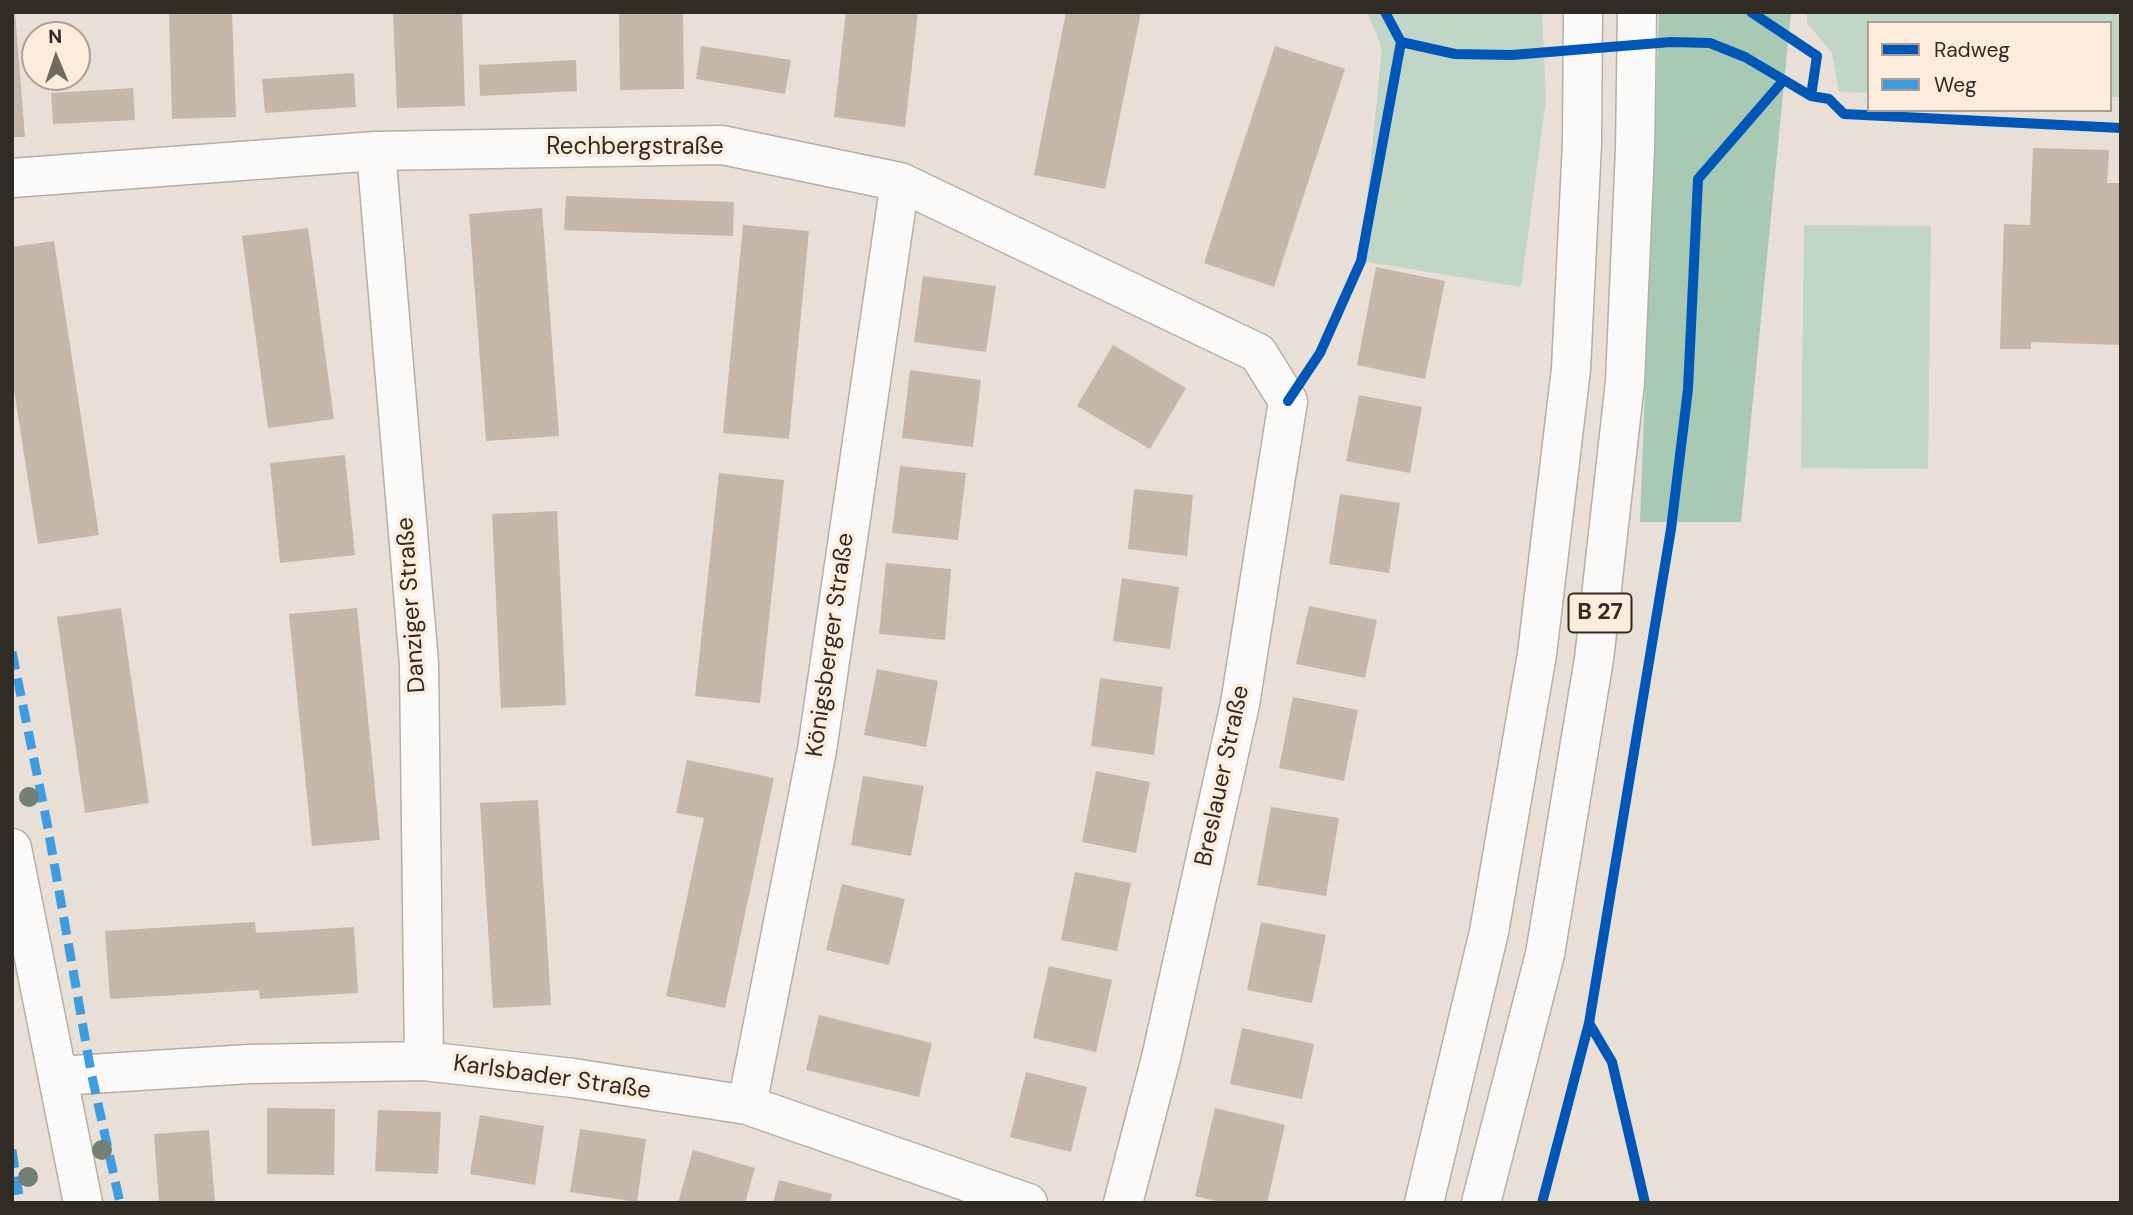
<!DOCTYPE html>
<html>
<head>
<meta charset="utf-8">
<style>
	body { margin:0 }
	#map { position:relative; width:2133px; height:1215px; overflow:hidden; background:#e8dfd6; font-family:"DM Sans",sans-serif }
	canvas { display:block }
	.frame { position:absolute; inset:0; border:14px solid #312b25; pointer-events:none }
	.legend { position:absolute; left:1867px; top:21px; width:245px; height:91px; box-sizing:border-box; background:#fcecdc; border:2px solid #ab9f93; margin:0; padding:9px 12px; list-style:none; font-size:21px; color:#312b25 }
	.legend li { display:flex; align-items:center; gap:14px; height:35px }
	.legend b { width:35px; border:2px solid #ab9f93 }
	.north { position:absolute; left:21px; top:21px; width:70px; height:70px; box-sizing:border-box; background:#fcecdc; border:2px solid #ab9f93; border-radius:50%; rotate:358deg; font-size:19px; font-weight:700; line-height:28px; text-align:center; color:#312b25 }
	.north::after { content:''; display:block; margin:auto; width:24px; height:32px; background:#716a63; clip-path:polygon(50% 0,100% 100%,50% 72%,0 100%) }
</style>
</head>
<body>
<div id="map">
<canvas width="2133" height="1215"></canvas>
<div class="frame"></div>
<ul class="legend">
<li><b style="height:9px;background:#0057b8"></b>Radweg</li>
<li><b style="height:9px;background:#3e9ce0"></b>Weg</li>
</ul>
<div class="north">N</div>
</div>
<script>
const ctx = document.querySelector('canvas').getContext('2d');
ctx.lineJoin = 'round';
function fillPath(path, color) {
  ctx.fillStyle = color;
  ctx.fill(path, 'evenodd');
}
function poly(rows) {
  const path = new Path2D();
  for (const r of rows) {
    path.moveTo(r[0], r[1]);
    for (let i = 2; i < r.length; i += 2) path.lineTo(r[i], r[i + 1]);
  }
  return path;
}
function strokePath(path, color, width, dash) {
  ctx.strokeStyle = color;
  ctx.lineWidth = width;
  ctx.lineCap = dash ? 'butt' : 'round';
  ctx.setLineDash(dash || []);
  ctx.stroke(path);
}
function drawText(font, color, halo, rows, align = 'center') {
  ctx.font = font + ' "DM Sans",sans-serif';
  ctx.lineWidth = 7;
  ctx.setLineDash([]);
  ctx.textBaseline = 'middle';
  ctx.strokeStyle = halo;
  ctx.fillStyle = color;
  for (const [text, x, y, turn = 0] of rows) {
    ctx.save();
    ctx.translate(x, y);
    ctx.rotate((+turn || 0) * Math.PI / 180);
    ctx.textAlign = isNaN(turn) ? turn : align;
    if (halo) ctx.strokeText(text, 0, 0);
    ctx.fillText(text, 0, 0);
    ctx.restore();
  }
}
const green = poly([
	[1367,12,1542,12,1546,99,1521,287,1361,261,1382,48],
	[1807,12,2121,12,2121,97,2110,97,2110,23,1869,23,1869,93,1839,92,1832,53,1807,23],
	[1804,225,1931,226,1928,469,1801,468]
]);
const forest = poly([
	[1659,12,1791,12,1741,522,1640,522]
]);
const building = poly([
	[12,12,15,12,25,137,12,137],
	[169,12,232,12,236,117,172,119],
	[393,12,462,12,465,106,397,108],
	[619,12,683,12,684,89,620,90],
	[846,12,918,12,905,127,834,117],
	[1066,12,1141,12,1105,189,1034,175],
	[701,46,791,60,785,94,696,79],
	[1275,46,1345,69,1274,287,1204,263],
	[576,60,577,91,480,96,479,65],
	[354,73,356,107,265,113,262,79],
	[133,88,135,120,53,124,51,93],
	[2033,148,2109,150,2107,183,2121,183,2121,345,2031,342,2031,349,2000,349,2004,224,2030,225],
	[566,196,734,202,733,236,564,230],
	[542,208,559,436,486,441,469,214],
	[743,225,809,231,789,439,723,433],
	[308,228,334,419,268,428,242,236],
	[54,241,99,535,38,544,12,377,12,247],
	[1376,267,1445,281,1425,379,1357,365],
	[923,276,996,286,986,352,914,342],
	[1113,345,1186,388,1150,449,1077,406],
	[910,370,981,380,973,447,902,438],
	[1359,395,1422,407,1410,473,1346,461],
	[345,455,355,555,280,563,270,463],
	[900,466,966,473,958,540,892,533],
	[719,473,784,480,760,703,695,696],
	[1134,489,1193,495,1187,556,1128,549],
	[1340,494,1400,503,1389,573,1329,564],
	[557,511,566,705,501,708,492,514],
	[886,563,951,569,945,640,879,634],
	[1122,578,1179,587,1170,649,1113,641],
	[1309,606,1377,620,1365,678,1296,664],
	[121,608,149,803,85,813,57,617],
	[357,608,380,840,312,846,289,614],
	[877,669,938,681,926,747,864,735],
	[1100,678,1163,687,1154,755,1091,746],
	[1293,697,1358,710,1344,781,1279,768],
	[687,760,774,778,725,1008,666,996,704,818,676,813],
	[1096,771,1150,782,1136,853,1082,842],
	[863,776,924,786,911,856,851,845],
	[538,800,551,1005,493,1008,480,803],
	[1271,807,1339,818,1326,896,1257,885],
	[1075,872,1131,883,1117,951,1061,940],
	[842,884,905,899,889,965,826,950],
	[255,922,256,933,354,927,358,993,260,999,259,990,110,999,105,931],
	[1261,922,1326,935,1312,1003,1247,990],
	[1049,966,1112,980,1096,1052,1033,1038],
	[819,1015,932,1043,919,1097,806,1070],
	[1242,1028,1314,1044,1302,1099,1230,1084],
	[1026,1072,1087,1087,1071,1152,1010,1137],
	[267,1108,335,1109,334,1175,267,1174],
	[1215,1108,1285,1125,1267,1203,1224,1203,1195,1196],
	[378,1110,441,1112,438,1174,375,1171],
	[480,1115,544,1126,535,1185,470,1174],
	[580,1129,646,1139,637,1202,570,1192],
	[209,1130,215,1203,159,1203,154,1134],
	[693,1150,755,1168,745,1203,678,1203],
	[779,1180,832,1194,830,1203,773,1203]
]);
const minor = poly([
	[376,151,419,664,424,1061],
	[12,178,376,151,722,145,900,182,1258,353,1288,401,1240,704,1161,1058,1123,1203],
	[12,848,83,1203],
	[59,1076,249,1064,424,1061,573,1078,747,1105,1028,1203],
	[747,1105,817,750,900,182]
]);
const highway = poly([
	[1424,1203,1489,932,1537,654,1571,369,1582,143,1583,12],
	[1481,1203,1545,954,1594,659,1625,382,1635,149,1637,12]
]);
const quiet = poly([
	[12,652,47,823,91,1072,120,1203],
	[12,1150,20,1203]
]);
const cycleway = poly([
	[1751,12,1817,56,1811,96],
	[1401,42,1455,54,1512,55,1671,42,1710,43,1745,57,1811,96,1829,99,1844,114,2121,128],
	[1288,401,1320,353,1361,261,1401,42,1385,12],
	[1589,1023,1612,1062,1645,1203],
	[1542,1203,1589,1023,1671,529,1688,389,1698,179,1783,81]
]);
const trees = [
	[29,797],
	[102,1150],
	[28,1177]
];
const shields = [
	[1600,613,63]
];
const shieldNames = [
	["B 27",1600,613]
];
const streetNames = [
	["Rechbergstraße",635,148],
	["Danziger Straße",412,605,-94],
	["Königsberger Straße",831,645,-82],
	["Breslauer Straße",1223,776,-78],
	["Karlsbader Straße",552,1078,8]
];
fillPath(green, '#c1d6c6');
fillPath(forest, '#a8cab4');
fillPath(building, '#c5b8ab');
strokePath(minor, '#b6afa8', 41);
strokePath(highway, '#b6afa8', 41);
strokePath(minor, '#fcfaf9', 38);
strokePath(highway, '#fcfaf9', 38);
strokePath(quiet, '#3e9ce0', 9, [18, 9]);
strokePath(cycleway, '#0057b8', 10);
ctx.fillStyle = '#728075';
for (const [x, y] of trees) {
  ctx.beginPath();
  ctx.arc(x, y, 10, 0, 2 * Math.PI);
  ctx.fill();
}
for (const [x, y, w] of shields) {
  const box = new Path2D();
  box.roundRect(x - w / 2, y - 19.5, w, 39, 5);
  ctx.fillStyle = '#fcecdc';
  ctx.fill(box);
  strokePath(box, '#312b25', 2);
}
drawText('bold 23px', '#312b25', null, shieldNames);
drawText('24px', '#312b25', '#fcecdc', streetNames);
</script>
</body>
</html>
